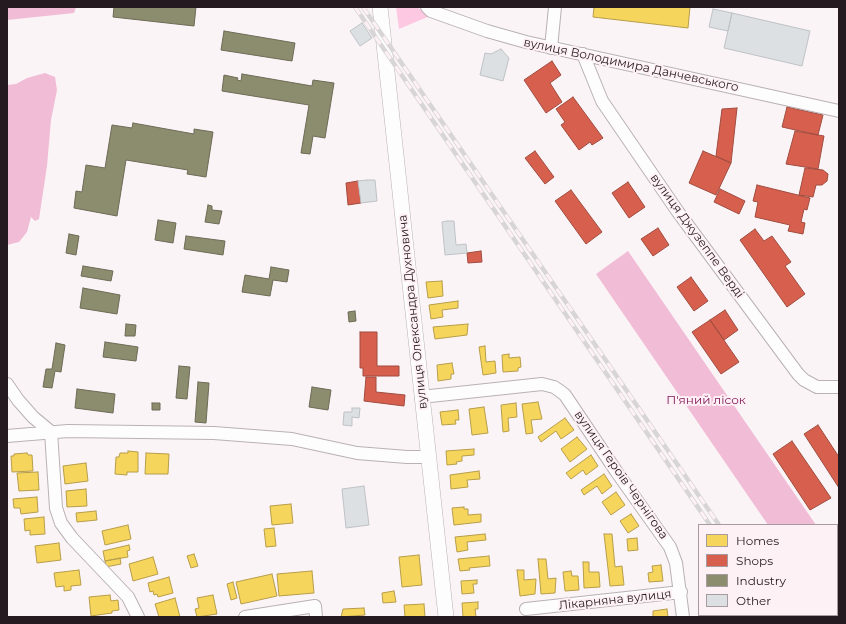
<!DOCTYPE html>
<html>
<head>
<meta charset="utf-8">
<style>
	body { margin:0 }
	#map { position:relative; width:846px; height:624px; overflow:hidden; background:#fbf4f7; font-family:Montserrat,sans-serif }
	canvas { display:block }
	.frame { position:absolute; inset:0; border:8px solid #251a1f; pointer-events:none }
	.legend { position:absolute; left:698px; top:524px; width:140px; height:92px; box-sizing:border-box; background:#fef1f6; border:1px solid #a79ba0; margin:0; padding:5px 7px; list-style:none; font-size:12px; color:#251a1f }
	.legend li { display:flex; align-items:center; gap:8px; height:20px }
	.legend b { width:20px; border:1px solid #a79ba0 }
</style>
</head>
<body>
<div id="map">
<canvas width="846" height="624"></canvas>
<div class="frame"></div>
<ul class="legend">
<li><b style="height:11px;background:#f6d55c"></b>Homes</li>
<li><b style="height:11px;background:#d6604d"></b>Shops</li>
<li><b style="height:11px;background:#8c8c6e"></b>Industry</li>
<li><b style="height:11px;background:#dce0e3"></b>Other</li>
</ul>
</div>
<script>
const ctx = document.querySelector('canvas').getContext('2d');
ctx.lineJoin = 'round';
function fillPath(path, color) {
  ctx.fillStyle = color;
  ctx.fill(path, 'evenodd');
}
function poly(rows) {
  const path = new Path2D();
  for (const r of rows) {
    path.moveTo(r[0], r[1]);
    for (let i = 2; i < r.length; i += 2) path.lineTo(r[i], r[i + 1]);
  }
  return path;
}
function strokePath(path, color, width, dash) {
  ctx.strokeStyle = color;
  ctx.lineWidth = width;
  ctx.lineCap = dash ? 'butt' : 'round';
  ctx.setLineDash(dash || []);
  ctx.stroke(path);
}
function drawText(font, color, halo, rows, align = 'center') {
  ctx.font = font + ' Montserrat,sans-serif';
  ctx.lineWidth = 4;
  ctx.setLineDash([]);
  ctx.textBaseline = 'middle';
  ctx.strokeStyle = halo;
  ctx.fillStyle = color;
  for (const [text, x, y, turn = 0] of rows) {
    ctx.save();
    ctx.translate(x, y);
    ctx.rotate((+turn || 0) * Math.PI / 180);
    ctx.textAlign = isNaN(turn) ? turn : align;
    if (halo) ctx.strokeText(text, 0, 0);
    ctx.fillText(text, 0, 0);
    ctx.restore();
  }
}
const green = poly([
	[396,7,417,7,430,16,399,29]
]);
const forest = poly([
	[7,7,76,7,74,13,7,20],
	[45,73,55,77,57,90,51,120,47,166,39,219,35,221,31,217,27,232,19,242,7,245,7,85,16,84,27,78],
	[628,251,816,525,768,525,596,274]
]);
const homes = poly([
	[594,7,690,7,688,28,593,17,594,7],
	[442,281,443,296,428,298,426,282,442,281],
	[458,301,458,308,442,310,443,317,431,319,429,305,458,301],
	[468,324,467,335,435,339,433,327,468,324],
	[485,346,486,362,495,361,496,373,483,375,479,347,485,346],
	[509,354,509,358,520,357,521,367,518,368,518,371,503,372,502,355,509,354],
	[452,363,454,374,451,374,451,379,438,381,437,365,452,363],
	[538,402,542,419,531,420,533,433,526,434,522,404,538,402],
	[516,403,517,417,508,418,509,431,503,432,501,405,516,403],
	[484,407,488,433,472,435,469,409,484,407],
	[458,410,459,420,455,420,456,424,442,425,440,412,458,410],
	[565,418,574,430,561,439,556,431,541,442,538,437,565,418],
	[577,437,587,449,570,462,561,449,577,437],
	[474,449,474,455,462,456,462,461,456,462,457,464,447,465,446,451,474,449],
	[128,451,138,452,138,472,127,472,127,475,115,474,116,457,119,457,120,453,128,453,128,451],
	[27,453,28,455,32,455,33,471,12,472,11,456,14,456,14,454,27,453],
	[146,453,169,454,168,474,145,474,146,453],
	[591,455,598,466,586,475,583,470,571,479,566,473,591,455],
	[86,463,88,481,65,484,63,466,86,463],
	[479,471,480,479,467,480,468,487,451,489,450,475,479,471],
	[38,472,39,490,19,491,17,473,38,472],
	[604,474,612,486,602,494,597,486,584,495,581,490,604,474],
	[86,489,87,506,67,507,66,491,86,489],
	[616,492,625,505,611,515,602,502,616,492],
	[37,497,38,512,21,514,20,508,14,508,13,499,37,497],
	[291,504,293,523,272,525,270,506,291,504],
	[464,507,464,509,468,509,468,515,481,514,481,522,454,525,452,508,464,507],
	[96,511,97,520,77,522,76,513,96,511],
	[631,514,639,526,628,533,620,521,631,514],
	[44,517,45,534,30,535,30,530,25,531,24,519,44,517],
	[128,525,131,539,105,545,102,531,128,525],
	[274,528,276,546,266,547,264,529,274,528],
	[485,534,486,540,467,542,468,550,457,552,455,537,485,534],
	[604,534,612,534,615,567,622,566,624,585,610,586,604,534],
	[637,538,638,550,628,551,627,539,637,538],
	[59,543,61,560,37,563,35,546,59,543],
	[129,545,130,550,127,551,128,557,105,561,103,551,129,545],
	[194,554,198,566,191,568,187,556,194,554],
	[419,555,422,585,402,587,399,557,419,555],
	[489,556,490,566,469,568,470,570,460,571,458,559,489,556],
	[153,557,158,574,133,581,129,564,153,557],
	[120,558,121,564,106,567,105,561,120,558],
	[538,559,546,559,548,579,556,578,555,593,541,594,538,559],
	[583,562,589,562,589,572,599,572,600,587,584,588,583,562],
	[661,565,663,581,649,582,648,573,653,572,652,566,661,565],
	[79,570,81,585,71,586,71,590,64,591,64,586,56,587,54,573,79,570],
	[517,570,524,570,524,580,536,579,535,594,520,596,517,570],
	[312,571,314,593,279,596,277,574,312,571],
	[571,571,572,576,578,576,579,590,565,591,563,572,571,571],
	[272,574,277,596,241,604,236,582,272,574],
	[169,577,173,593,158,597,157,594,154,595,153,591,150,592,148,583,169,577],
	[477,580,477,584,473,584,474,593,462,594,461,581,477,580],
	[233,582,237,598,231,600,227,584,233,582],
	[394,591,396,602,383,603,382,593,394,591],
	[110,595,111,601,118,600,119,610,112,611,112,613,91,616,89,597,110,595],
	[213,595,217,614,197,617,195,609,199,608,197,598,213,595],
	[175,598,180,617,159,617,155,604,175,598],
	[478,602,478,609,475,609,476,617,463,617,462,603,478,602],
	[424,604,425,617,405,617,404,605,424,604],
	[364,608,365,615,341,617,343,609,364,608],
	[667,609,668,617,653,617,653,611,667,609]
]);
const shops = poly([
	[552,61,561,75,550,83,562,102,546,113,524,80,552,61],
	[573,97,603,138,592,145,590,142,579,150,561,125,565,122,556,109,573,97],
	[787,107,823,115,818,135,782,127,787,107],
	[737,108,731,163,716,156,722,109,737,108],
	[795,131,824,136,818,169,786,164,795,131],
	[535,151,554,177,545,184,525,158,535,151],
	[703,151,731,163,716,195,689,183,703,151],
	[805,168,823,170,828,174,827,181,822,185,816,185,813,197,799,195,805,168],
	[358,181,361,203,348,205,346,183,358,181],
	[628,182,645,207,629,218,612,193,628,182],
	[757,185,810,198,807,210,804,209,801,222,805,223,803,234,788,231,790,225,755,217,758,202,753,201,757,185],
	[720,189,745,201,739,214,714,202,720,189],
	[571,190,602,232,586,244,555,201,571,190],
	[658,228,669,245,653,256,641,239,658,228],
	[755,229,764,241,772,236,791,262,785,266,805,294,787,307,740,240,755,229],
	[481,251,482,262,468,263,467,253,481,251],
	[691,277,708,301,694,311,677,287,691,277],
	[725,310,738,330,724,340,710,320,725,310],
	[710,320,739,362,721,374,692,332,710,320],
	[360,332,377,332,377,366,399,366,399,376,363,376,363,368,360,368,360,332],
	[366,377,376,377,376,392,405,395,404,406,364,401,366,377],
	[818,425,839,457,839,488,804,434,818,425],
	[792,441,831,498,810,510,773,454,792,441]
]);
const industry = poly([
	[114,7,196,7,194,26,113,17,114,7],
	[224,31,295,43,292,61,221,50,224,31],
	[242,74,312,86,313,80,334,83,325,138,313,136,310,154,301,153,309,105,222,91,224,75,238,78,237,80,241,81,242,74],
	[133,123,194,134,194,129,213,132,206,177,187,174,188,170,126,160,117,216,74,208,76,191,82,192,86,165,105,168,112,125,132,128,133,123],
	[208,205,212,206,212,210,222,211,219,224,205,222,208,205],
	[158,220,176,223,173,243,155,240,158,220],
	[69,234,79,236,76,255,66,253,69,234],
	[186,236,225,241,223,255,184,249,186,236],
	[83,266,113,271,111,281,81,276,83,266],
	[271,267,289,270,287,282,273,280,270,296,242,292,245,275,269,279,271,267],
	[83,288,120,295,117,314,80,308,83,288],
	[355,311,356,321,349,322,348,312,355,311],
	[126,324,136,325,135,336,125,336,126,324],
	[105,342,138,347,136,361,103,357,105,342],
	[56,343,65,345,61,372,55,371,52,388,43,387,46,369,52,369,56,343],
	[179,366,190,367,187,399,176,398,179,366],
	[198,382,209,383,206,423,195,422,198,382],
	[312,387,331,390,328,410,309,407,312,387],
	[77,389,115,394,113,413,75,408,77,389],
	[152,403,160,403,160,410,152,410,152,403]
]);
const building = poly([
	[713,9,732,13,728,31,709,27,713,9],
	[732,13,810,31,802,66,724,48,732,13],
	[362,23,372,38,360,46,350,31,362,23],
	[501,49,509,58,503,81,480,75,485,53,491,54,501,49],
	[367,180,375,180,377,201,361,203,358,181,367,180],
	[447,221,454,221,456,245,466,244,467,253,445,255,442,222,447,221],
	[352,408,360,408,359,418,352,417,352,426,343,425,344,412,352,412,352,408],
	[364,486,369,525,346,528,342,489,364,486]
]);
const minor = poly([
	[427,7,431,11,487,31,526,42,839,111],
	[551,48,555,7],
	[583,54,602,101,678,212,798,374,804,380,817,387,839,387],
	[7,384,18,400,33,417,51,432,56,508,61,523,72,538,128,597,138,617],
	[421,397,542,384,554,387,560,391,565,395,616,471,670,547,676,563,683,617],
	[7,436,68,431,214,433,292,439,357,453,407,457,429,457],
	[526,609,681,592],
	[245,617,315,606,316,617]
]);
const major = poly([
	[380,7,446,617]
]);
const rail = poly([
	[355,7,710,525],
	[363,7,719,525],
	[772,615,774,617],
	[780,615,782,617]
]);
const streetNames = [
	["вулиця Володимира Данчевського",631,65,12],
	["вулиця Джузеппе Верді",697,236,54],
	["вулиця Олександра Духновича",413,312,-96],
	["вулиця Героїв Чернігова",621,475,55],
	["Лікарняна вулиця",615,600,-6]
];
const parkNames = [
	["П'яний лісок",706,400]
];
fillPath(green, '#fdc9e2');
fillPath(forest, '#f1bcd5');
fillPath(homes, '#f6d55c');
strokePath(homes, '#b79d4a', 1);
fillPath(shops, '#d6604d');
strokePath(shops, '#a14b3f', 1);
fillPath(industry, '#8c8c6e');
strokePath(industry, '#6d6a56', 1);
fillPath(building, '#dce0e3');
strokePath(building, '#bec2c5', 1);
strokePath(minor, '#b9b1b4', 14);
strokePath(major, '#b9b1b4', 16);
strokePath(minor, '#fefdfe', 12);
strokePath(major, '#fefdfe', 15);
strokePath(rail, '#d7d5d6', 4.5);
strokePath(rail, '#fef1f6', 3, [9]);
drawText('12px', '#251a1f', '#fef1f6', streetNames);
drawText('12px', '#7c1252', '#fef1f6', parkNames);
</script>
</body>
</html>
